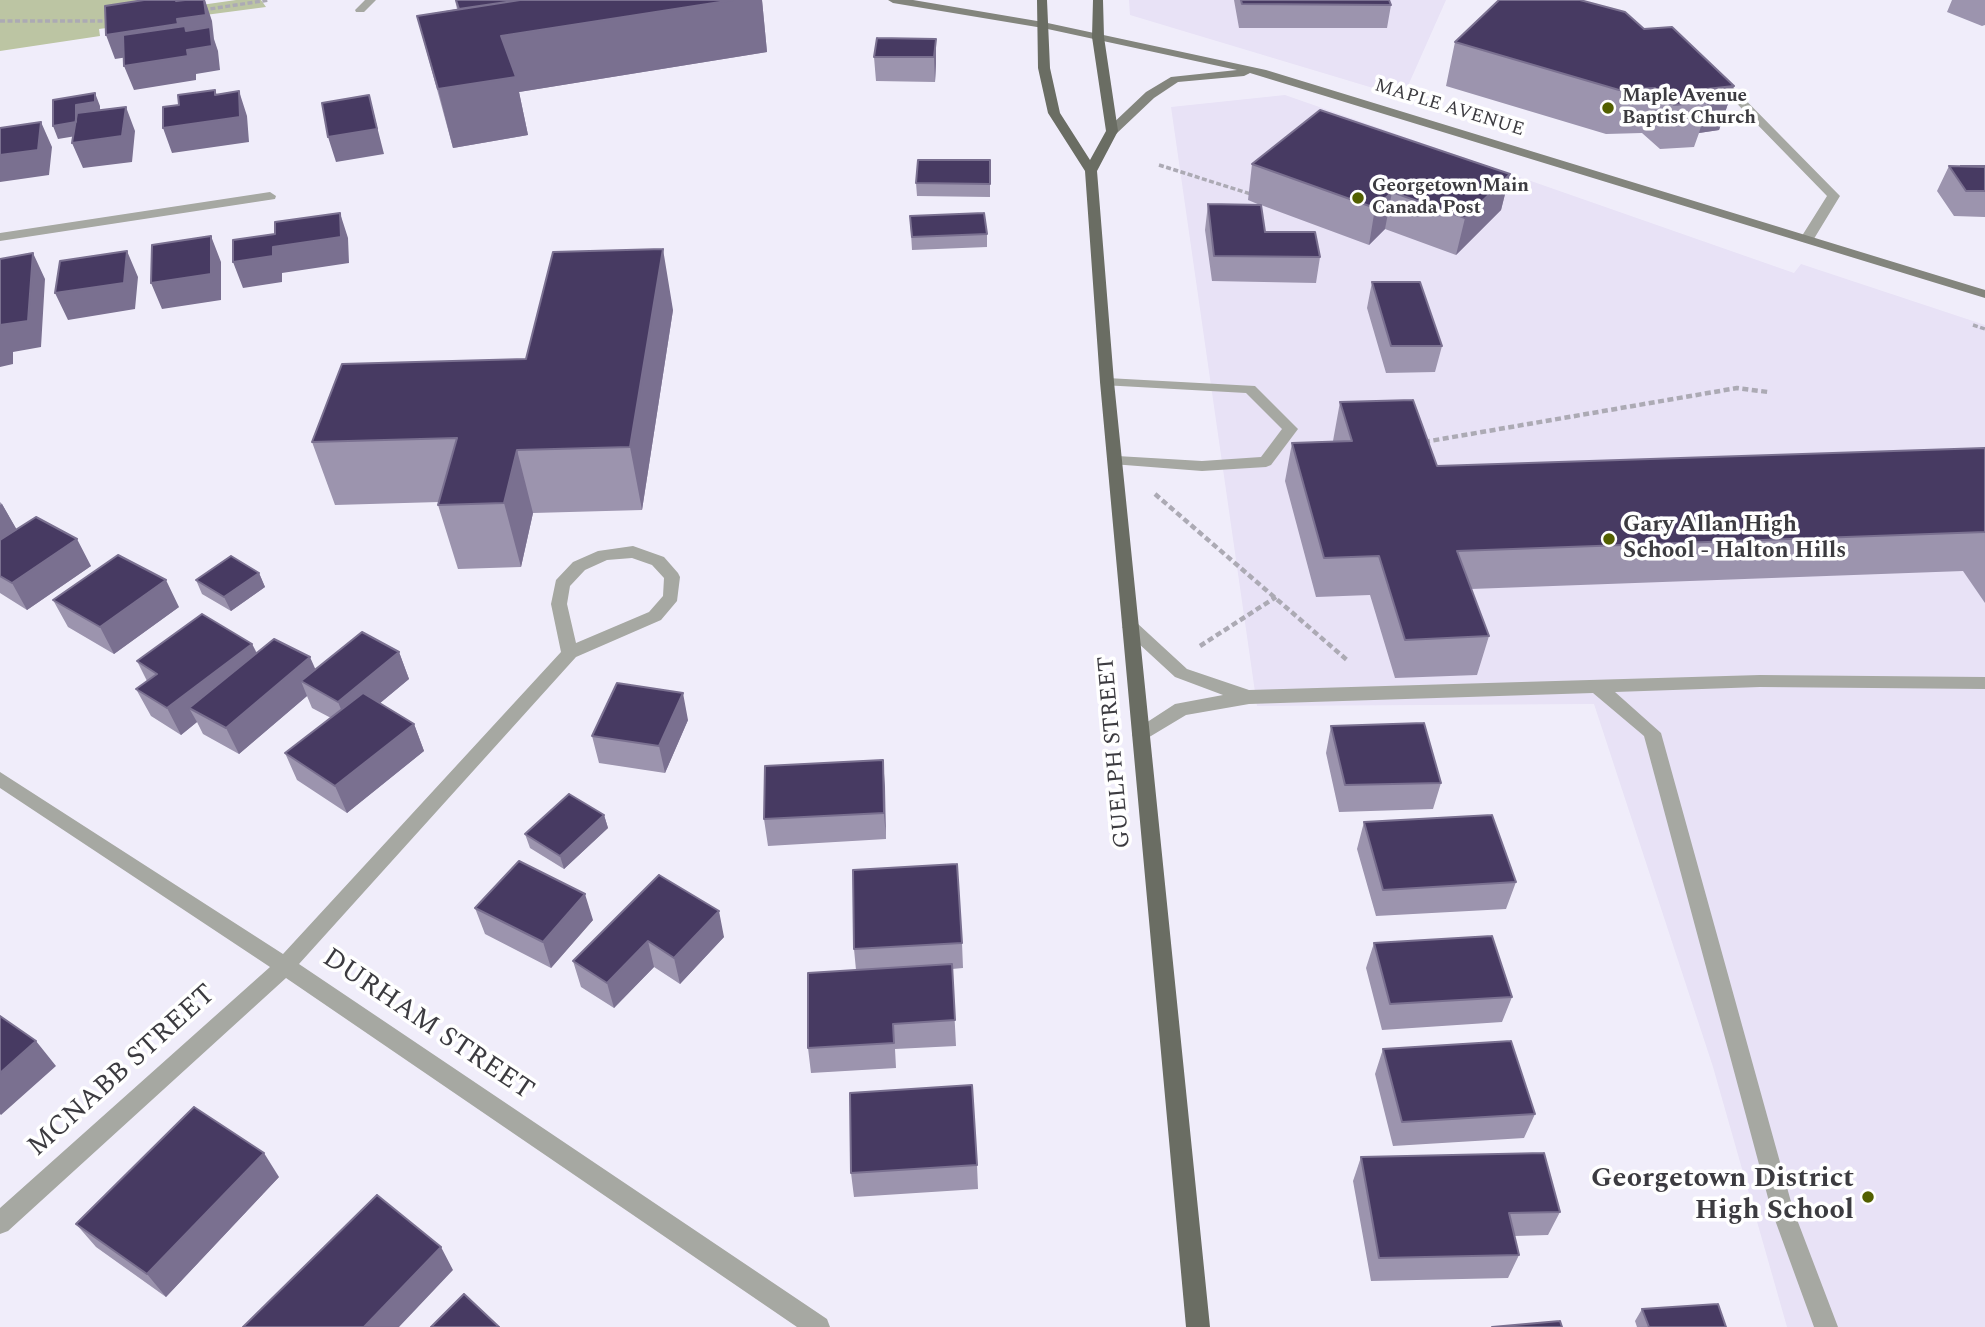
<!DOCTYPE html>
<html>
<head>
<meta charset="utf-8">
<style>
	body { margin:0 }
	canvas { display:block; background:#f0edfa }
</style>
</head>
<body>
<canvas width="1985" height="1327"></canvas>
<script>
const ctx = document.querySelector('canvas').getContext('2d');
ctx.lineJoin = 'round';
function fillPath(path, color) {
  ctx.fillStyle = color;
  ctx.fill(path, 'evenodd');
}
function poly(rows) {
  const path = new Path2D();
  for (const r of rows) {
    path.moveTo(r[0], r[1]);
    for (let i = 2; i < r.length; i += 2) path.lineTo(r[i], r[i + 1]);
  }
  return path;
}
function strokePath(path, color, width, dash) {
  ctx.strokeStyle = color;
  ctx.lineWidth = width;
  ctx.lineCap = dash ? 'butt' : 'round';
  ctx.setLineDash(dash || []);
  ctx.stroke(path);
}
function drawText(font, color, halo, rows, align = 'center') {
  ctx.font = font + ' Spectral,serif';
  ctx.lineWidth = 7;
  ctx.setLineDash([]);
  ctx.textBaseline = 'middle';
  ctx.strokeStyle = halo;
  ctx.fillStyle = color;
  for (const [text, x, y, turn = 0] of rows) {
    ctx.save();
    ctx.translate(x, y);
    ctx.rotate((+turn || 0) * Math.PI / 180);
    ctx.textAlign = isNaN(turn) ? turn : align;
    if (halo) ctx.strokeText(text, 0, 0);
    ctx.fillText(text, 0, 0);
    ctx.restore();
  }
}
const built = poly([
	[1129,0,1446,0,1403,97,1130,15],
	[1285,95,1794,273,1801,264,1985,325,1985,1327,1787,1327,1713,1067,1594,704,1257,706,1171,107]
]);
const green = poly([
	[0,0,171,0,187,7,236,0,261,0,266,7,99,29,100,36,0,51]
]);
const pathFar1 = poly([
	[203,10,269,0],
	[0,21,111,21],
	[1159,165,1254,195],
	[1973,325,1985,329]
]);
const path = poly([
	[1424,442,1737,388,1768,392],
	[1155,494,1347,660],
	[1200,646,1276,597]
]);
const service = poly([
	[1711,73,1719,73,1840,196,1812,242,1807,243,1800,239,1827,196,1711,77,1711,73],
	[1107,378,1255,386,1298,429,1271,465,1266,467,1202,471,1112,464,1109,461,1117,456,1202,461,1261,457,1282,429,1246,393,1102,385,1100,382,1107,378],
	[1131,621,1137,623,1187,669,1249,690,1760,675,1985,677,1985,689,1760,687,1615,692,1661,733,1793,1209,1838,1327,1814,1327,1771,1209,1644,736,1593,693,1249,704,1186,715,1141,742,1135,740,1132,735,1135,730,1175,704,1223,695,1175,677,1125,631,1122,627,1131,621]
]);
const minor = poly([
	[365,0,376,0,364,12,356,12,355,10,365,0],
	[270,192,276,196,275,199,0,241,0,233,270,192],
	[633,546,664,557,678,573,680,577,677,601,661,620,576,657,299,964,827,1319,830,1327,797,1327,286,978,8,1231,0,1234,0,1208,270,967,0,788,0,772,283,954,561,652,551,604,556,580,573,562,598,551,633,546],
	[632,558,652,565,664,578,663,596,649,612,576,643,567,604,570,586,585,570,607,560,632,558]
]);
const secondary = poly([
	[888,0,913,0,1043,22,1266,70,1985,290,1985,298,1250,73,1244,76,1178,82,1154,98,1116,134,1108,134,1108,128,1146,92,1171,77,1237,70,1043,28,893,3,888,0]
]);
const primary = poly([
	[1037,0,1047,0,1050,68,1060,113,1090,160,1106,131,1092,37,1093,0,1103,0,1104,37,1118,131,1097,171,1114,382,1210,1327,1186,1327,1100,382,1085,171,1048,113,1038,68,1037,0]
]);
const wall = poly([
	[455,0,762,0,767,52,519,92,528,135,453,148,417,16,457,9],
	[1234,0,1389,0,1391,5,1387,28,1239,28],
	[1952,0,1985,0,1985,25,1982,26,1947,12],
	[1644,29,1734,86,1719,130,1699,133,1694,147,1660,149,1642,133,1606,134,1446,86,1455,42],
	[936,39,936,63,935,82,876,81,874,57],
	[990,160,990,197,917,196,916,183],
	[1252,164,1510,174,1501,210,1456,255,1385,229,1369,245,1261,205,1265,232,1320,257,1316,283,1212,281,1205,230,1208,204,1260,205,1248,200],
	[1949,166,1985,166,1985,217,1954,216,1937,191],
	[910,216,987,234,987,247,912,250],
	[1372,282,1442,346,1435,372,1386,373,1367,308],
	[673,310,642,510,533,513,521,567,458,569,438,505,439,502,335,505,312,442,526,359],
	[1340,402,1437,466,1985,448,1985,603,1963,571,1471,589,1489,636,1477,675,1395,678,1370,595,1316,597,1285,481,1292,443,1333,441],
	[0,502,2,504,16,529,91,566,27,610,0,593],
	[259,573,265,587,231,611,202,594,196,580],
	[53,600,179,607,114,654,68,627],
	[252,644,257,653,315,669,399,652,409,679,380,703,414,724,424,751,347,813,297,780,285,753,331,718,312,708,307,696,239,754,203,734,197,722,181,735,151,716,136,689,147,681,137,661],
	[688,720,665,773,599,763,592,736],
	[1331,726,1441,783,1433,809,1339,812,1326,753],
	[883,760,886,839,768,846,764,819],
	[604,815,608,828,564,869,530,848,525,834],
	[1364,822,1516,882,1506,909,1376,916,1357,849],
	[659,875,724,937,680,984,654,967,614,1008,581,987,573,961],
	[475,908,593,920,551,968,485,934],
	[962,943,963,968,952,969,956,1046,895,1049,896,1068,811,1073,808,1048,856,970,854,949],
	[1374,943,1512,997,1502,1022,1382,1030,1366,968],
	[1383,1049,1535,1114,1524,1138,1393,1146,1375,1074],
	[1361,1157,1560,1212,1548,1235,1514,1236,1519,1255,1508,1278,1371,1281,1353,1181],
	[977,1165,978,1189,854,1197,851,1173],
	[279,1177,166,1297,96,1247,76,1224],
	[1642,1309,1726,1327,1637,1327,1635,1321]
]);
const shadedWall = poly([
	[176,0,177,0,184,18,205,0,212,21,214,39,218,51,220,70,196,74,196,80,134,90,124,66,187,48,115,59,106,35],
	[733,0,762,0,767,52,519,92,528,135,453,148,438,89,501,36],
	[936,39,936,63,935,82,934,57],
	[1734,86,1719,130,1699,133,1708,102,1697,90],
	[215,90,224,114,239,91,247,116,249,142,172,153,163,128,215,95],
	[95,93,100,106,100,115,82,135,58,139,53,126,76,105],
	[369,95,384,154,336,162,328,137],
	[126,107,135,131,132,162,83,168,72,143],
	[41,122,52,147,49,175,0,182,0,155],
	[1510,174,1501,210,1456,255,1465,218],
	[1392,192,1385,229,1369,245,1375,208],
	[340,213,348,238,349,263,282,273,282,282,243,288,233,262],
	[211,236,221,262,221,300,162,309,151,283],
	[663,249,673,310,642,510,630,447],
	[127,251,138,277,135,309,68,320,55,293],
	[33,253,45,279,41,347,13,352,13,364,0,367,0,325],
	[517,450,533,513,521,567,504,503],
	[2,504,17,530,0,540,0,505],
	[77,539,91,566,27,610,12,583],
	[259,573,265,587,231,611,224,597],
	[166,580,179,607,114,654,100,627],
	[252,644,265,671,189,708,197,722,181,735,167,708],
	[399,652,409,679,349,729,338,702],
	[310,657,322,684,301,681,307,696,239,754,226,728],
	[683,693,688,720,665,773,659,746],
	[414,724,424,751,347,813,335,786],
	[883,760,885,787,886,839,884,813],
	[604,815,608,828,564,869,560,856],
	[585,894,593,920,551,968,543,942],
	[719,911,724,937,680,984,674,958],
	[648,941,654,967,614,1008,607,983],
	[36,1041,56,1066,1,1115,0,1114,0,1073],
	[264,1153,279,1177,166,1297,147,1274],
	[441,1247,453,1270,399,1327,364,1327]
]);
const building = poly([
	[144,0,176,0,176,1,185,0,204,0,206,15,177,19,178,24,106,35,105,6,144,0],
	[456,0,520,0,459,9,456,0],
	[520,0,733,0,501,36,516,77,438,89,417,16,520,0],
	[1241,0,1389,0,1391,5,1242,4,1241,0],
	[1499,0,1580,0,1625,12,1644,29,1672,27,1734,86,1697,90,1708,102,1674,105,1655,88,1619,90,1455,42,1499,0],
	[185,26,186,31,210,27,212,46,187,50,188,56,124,66,123,35,185,26],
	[877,38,936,39,934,57,874,57,877,38],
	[215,90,215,95,239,91,240,117,163,128,163,107,179,105,178,95,215,90],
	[95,93,95,102,76,105,76,122,53,126,53,100,95,93],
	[369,95,377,129,328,137,322,103,369,95],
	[126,107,122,136,72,143,77,113,126,107],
	[1320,110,1510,174,1465,218,1392,192,1375,208,1252,164,1320,110],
	[41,122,38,150,0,155,0,128,41,122],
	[918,160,990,160,990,184,916,183,918,160],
	[1949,166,1985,167,1985,191,1966,191,1949,166],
	[1961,166,1985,166,1985,167,1962,166,1961,166],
	[1208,204,1261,205,1265,232,1315,232,1320,257,1214,256,1208,204],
	[340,213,341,237,273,247,273,256,233,262,233,240,275,234,275,222,340,213],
	[984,213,987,234,912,237,910,216,984,213],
	[211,236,211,274,151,283,152,245,211,236],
	[663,249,630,447,517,450,504,503,438,505,457,438,312,442,342,364,526,359,553,252,663,249],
	[127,251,124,283,55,293,60,261,127,251],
	[33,253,28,321,0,325,0,259,33,253],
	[1372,282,1420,282,1442,346,1391,346,1372,282],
	[1413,400,1437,466,1985,448,1985,532,1457,551,1489,636,1405,640,1379,556,1324,558,1292,443,1352,441,1340,402,1413,400],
	[36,517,77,539,12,583,0,576,0,540,36,517],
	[118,555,166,580,100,627,53,600,118,555],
	[231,556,259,573,224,597,196,580,231,556],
	[202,614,252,644,167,708,136,689,157,674,137,661,202,614],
	[362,632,399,652,338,702,301,681,362,632],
	[274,639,310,657,226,728,189,708,274,639],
	[617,683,683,693,659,746,592,736,617,683],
	[363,693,414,724,335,786,285,753,363,693],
	[1424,723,1441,783,1345,785,1331,726,1424,723],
	[883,760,884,813,764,819,765,766,883,760],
	[569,794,604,815,560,856,525,834,569,794],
	[1492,815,1516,882,1383,890,1364,822,1492,815],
	[519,861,585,894,543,942,475,908,519,861],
	[957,864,962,943,854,949,853,870,957,864],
	[659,875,719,911,674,958,648,941,607,983,573,961,659,875],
	[1492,936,1512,997,1390,1004,1374,943,1492,936],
	[952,964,955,1020,893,1024,894,1043,808,1048,808,973,952,964],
	[0,1016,36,1041,0,1073,0,1016],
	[1511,1041,1535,1114,1402,1122,1383,1049,1511,1041],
	[972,1085,977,1165,851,1173,850,1093,972,1085],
	[194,1107,264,1153,147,1274,76,1224,194,1107],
	[1544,1153,1560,1212,1509,1213,1519,1255,1379,1258,1361,1157,1544,1153],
	[377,1195,441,1247,364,1327,243,1327,377,1195],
	[464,1294,499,1327,431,1327,464,1294],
	[1718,1304,1726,1327,1649,1327,1642,1309,1718,1304],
	[1560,1321,1562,1327,1492,1327,1560,1321]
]);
const markers = [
	[1608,108,7,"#525f00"],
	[1358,198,7,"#525f00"],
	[1609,539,7,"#525f00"],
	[1868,1197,7,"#525f00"]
];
const farPoinames = [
	["Maple Avenue",1622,97],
	["Baptist Church",1622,119],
	["Georgetown Main",1372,187],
	["Canada Post",1372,209]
];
const farStreetnames = [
	["MAPLE AVENUE",1449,109,17]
];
const poiNames = [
	["Gary Allan High",1623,526],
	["School - Halton Hills",1623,552]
];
const streetNames = [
	["GUELPH STREET",1116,752,-95]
];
const nearStreetnames = [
	["DURHAM STREET",427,1026,34],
	["MCNABB STREET",123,1072,-42]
];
const nearPoinames = [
	["Georgetown District",1854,1181],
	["High School",1854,1213]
];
fillPath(built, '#e8e2f6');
fillPath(green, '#bcc5a3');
strokePath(pathFar1, '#acaab4', 3.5, [5, 2.5]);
strokePath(path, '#acaab4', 4.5, [6, 3.5]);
fillPath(service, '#a6a8a2');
fillPath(minor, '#a6a8a2');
fillPath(secondary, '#83857d');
fillPath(primary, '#6a6d63');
fillPath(wall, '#9c94ae');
fillPath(shadedWall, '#7a7090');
fillPath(building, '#473a62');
strokePath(building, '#7a7090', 2);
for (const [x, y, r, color] of markers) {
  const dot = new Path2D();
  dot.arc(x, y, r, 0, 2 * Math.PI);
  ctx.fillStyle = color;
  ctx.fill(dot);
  strokePath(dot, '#fff', 2.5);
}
drawText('bold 19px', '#3c3b40', '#fff', farPoinames, 'left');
drawText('19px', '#3c3b40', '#fff', farStreetnames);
drawText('bold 23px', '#3c3b40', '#fff', poiNames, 'left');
drawText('23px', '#3c3b40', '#fff', streetNames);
drawText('28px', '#3c3b40', '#fff', nearStreetnames);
drawText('bold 28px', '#3c3b40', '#fff', nearPoinames, 'right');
</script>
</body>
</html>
